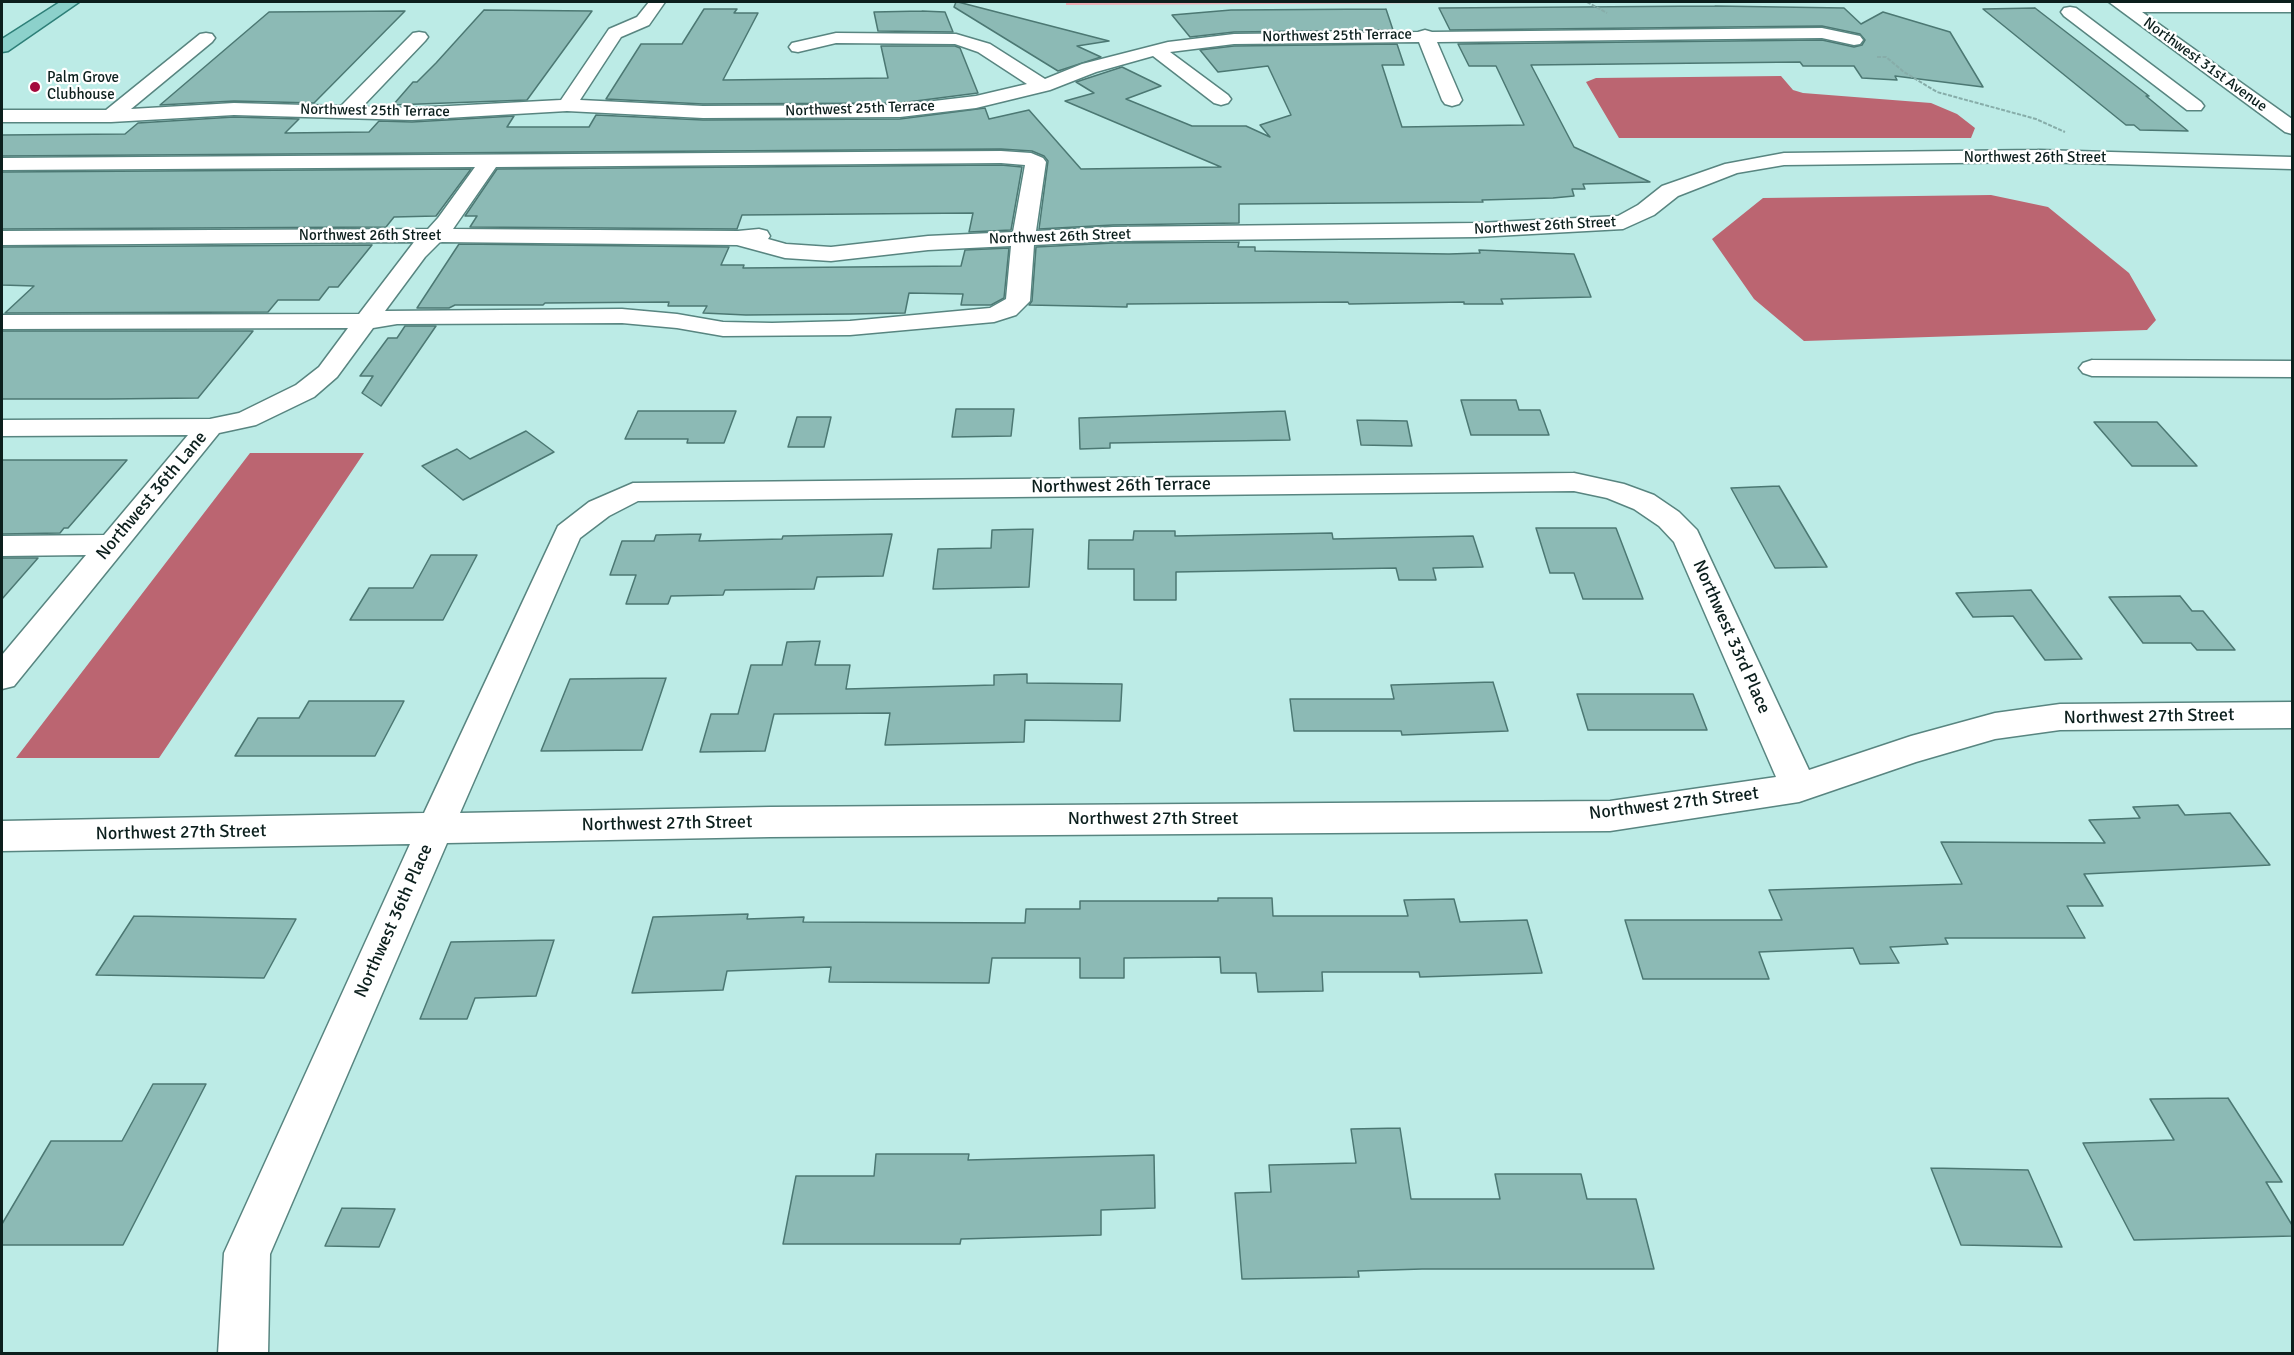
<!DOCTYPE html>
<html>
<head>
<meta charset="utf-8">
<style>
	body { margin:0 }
	#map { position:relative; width:2294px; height:1355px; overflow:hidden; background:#bcebe6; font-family:Signika,sans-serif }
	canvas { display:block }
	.frame { position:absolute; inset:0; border:3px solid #0c1f1d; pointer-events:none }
</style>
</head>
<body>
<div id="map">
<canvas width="2294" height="1355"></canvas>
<div class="frame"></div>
</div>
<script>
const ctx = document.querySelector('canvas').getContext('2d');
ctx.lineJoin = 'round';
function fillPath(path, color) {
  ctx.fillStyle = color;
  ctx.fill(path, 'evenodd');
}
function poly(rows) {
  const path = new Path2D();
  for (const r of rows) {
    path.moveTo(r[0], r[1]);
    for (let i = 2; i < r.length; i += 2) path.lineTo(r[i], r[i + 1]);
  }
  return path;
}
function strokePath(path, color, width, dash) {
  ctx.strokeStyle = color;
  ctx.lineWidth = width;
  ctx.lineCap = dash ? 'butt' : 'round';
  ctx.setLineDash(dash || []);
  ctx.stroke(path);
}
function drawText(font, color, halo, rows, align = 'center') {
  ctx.font = font + ' Signika,sans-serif';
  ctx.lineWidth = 4.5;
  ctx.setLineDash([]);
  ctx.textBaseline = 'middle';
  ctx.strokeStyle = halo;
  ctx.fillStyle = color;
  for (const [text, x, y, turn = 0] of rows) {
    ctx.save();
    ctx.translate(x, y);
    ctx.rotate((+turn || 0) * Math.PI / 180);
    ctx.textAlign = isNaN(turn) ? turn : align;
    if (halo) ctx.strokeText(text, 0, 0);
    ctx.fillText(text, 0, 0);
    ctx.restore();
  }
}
const green = poly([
	[1066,2,1672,2,1066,5]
]);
const water = poly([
	[1781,76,1793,90,1803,93,1931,103,1957,114,1975,128,1971,138,1619,138,1586,82,1596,78],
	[1991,195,2048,207,2129,273,2156,320,2147,330,1804,341,1754,299,1712,239,1763,198],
	[250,453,364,453,159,758,16,758]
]);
const building = poly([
	[956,2,958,2,1109,41,1077,46,1101,57,1058,71,954,7,956,2],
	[1715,6,1844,8,1861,24,1883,12,1950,32,1983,87,1895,76,1897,80,1862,78,1854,66,1803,66,1800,62,1531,65,1574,147,1650,182,1583,184,1585,189,1572,189,1574,196,1553,198,1482,200,1483,202,1239,204,1239,223,1113,225,1039,229,1048,161,1044,156,1032,151,1001,149,2,156,2,135,125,134,138,123,234,117,299,119,285,133,369,132,379,121,412,122,514,116,507,127,589,127,596,115,703,120,900,119,985,108,989,119,1029,110,1081,169,1221,167,1065,101,1094,93,1076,82,1122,67,1161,86,1126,99,1192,126,1246,126,1270,137,1260,125,1291,115,1268,66,1218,72,1200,50,1234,46,1397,44,1404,65,1382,65,1402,127,1524,125,1496,66,1469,66,1458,44,1822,40,1854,47,1862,45,1865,40,1860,34,1822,26,1450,30,1439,8,1715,6],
	[2035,8,2149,96,2146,96,2188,131,2140,130,2134,125,2126,125,1983,9,2035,8],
	[704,9,737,9,734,13,758,13,723,80,888,78,881,46,955,46,960,48,978,93,900,103,703,104,606,99,641,44,682,44,704,9],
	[1386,9,1393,30,1234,32,1190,37,1172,15,1231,10,1386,9],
	[484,10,592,11,527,100,393,105,413,82,417,82,436,63,484,10],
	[405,11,314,103,234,101,160,105,269,12,405,11],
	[922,11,945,12,953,32,878,31,874,12,922,11],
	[1001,165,1022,167,1011,230,969,232,973,213,742,215,737,229,470,227,477,216,465,216,497,169,1001,165],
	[471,169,436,216,394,217,386,227,2,229,2,172,471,169],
	[1239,242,1238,247,1255,247,1255,251,1449,254,1480,253,1479,250,1574,254,1591,297,1501,299,1503,304,1464,304,1464,302,1349,304,1348,302,1127,304,1127,307,1029,305,1032,301,1036,247,1113,243,1239,242],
	[459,244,729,247,721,265,744,265,743,268,961,266,965,250,1009,248,1004,298,991,305,961,305,963,294,909,293,905,313,851,314,746,315,703,313,707,306,668,306,669,302,545,303,543,305,455,305,449,308,417,308,459,244],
	[372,245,338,287,329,287,319,300,278,300,268,312,5,313,34,286,2,285,2,247,372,245],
	[405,326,436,326,381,406,362,393,373,376,360,376,388,338,397,338,405,326],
	[2,331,253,331,198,398,107,399,2,399,2,331],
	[1461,400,1516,400,1519,410,1540,410,1549,435,1471,435,1461,400],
	[956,409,1014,409,1011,436,952,437,956,409],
	[638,411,736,411,724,443,687,443,688,439,625,439,638,411],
	[1285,411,1290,440,1110,443,1110,448,1080,449,1079,418,1285,411],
	[797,417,831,417,824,447,788,447,797,417],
	[1357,420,1407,421,1412,446,1361,445,1357,420],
	[2094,422,2157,422,2197,466,2132,466,2094,422],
	[526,431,554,452,463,500,422,466,457,449,470,459,526,431],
	[2,460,127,460,68,528,64,528,60,533,2,534,2,460],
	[1779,486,1827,567,1775,568,1731,488,1779,486],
	[1536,528,1616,528,1643,599,1583,599,1574,573,1550,573,1536,528],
	[1033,529,1029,587,933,589,938,549,991,548,992,530,1033,529],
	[1134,531,1175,531,1175,536,1332,533,1333,539,1473,536,1483,567,1433,568,1436,580,1399,580,1396,568,1176,572,1176,600,1134,600,1134,569,1088,569,1089,540,1133,540,1134,531],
	[701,534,699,541,782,539,783,536,892,534,883,576,817,577,814,589,725,590,723,595,671,596,668,604,626,604,636,575,610,575,622,541,654,541,656,535,701,534],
	[431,555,477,555,443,620,350,620,369,588,413,588,431,555],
	[2,558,38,558,2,599,2,558],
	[2031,590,2082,659,2045,660,2013,616,1973,617,1956,593,2031,590],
	[2180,596,2192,611,2203,611,2235,650,2197,650,2191,643,2143,643,2109,597,2180,596],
	[820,641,815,665,850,665,846,689,994,685,994,675,1027,674,1027,683,1122,684,1120,721,1025,720,1024,742,885,745,890,713,774,714,765,751,700,752,711,714,738,714,751,665,782,665,787,642,820,641],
	[666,678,642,750,541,751,570,679,666,678],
	[1493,682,1508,731,1402,735,1401,731,1294,731,1290,699,1394,699,1391,685,1493,682],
	[1577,694,1693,694,1707,730,1588,730,1577,694],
	[309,701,404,701,375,756,235,756,258,718,299,718,309,701],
	[2178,805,2185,815,2230,813,2270,865,2084,874,2103,906,2067,906,2085,938,1945,938,1948,944,1890,947,1899,963,1860,964,1853,948,1759,952,1769,979,1643,979,1625,920,1782,920,1769,890,1962,884,1941,842,2105,843,2089,820,2140,818,2133,807,2178,805],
	[1218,898,1272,898,1273,916,1408,916,1404,900,1454,899,1460,922,1527,920,1542,973,1420,977,1419,972,1322,972,1323,991,1258,992,1256,973,1221,973,1220,957,1124,958,1124,978,1080,978,1080,958,992,958,989,983,829,982,831,967,727,971,723,990,632,993,653,917,748,914,747,919,804,917,803,922,1025,923,1026,909,1080,909,1080,901,1218,901,1218,898],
	[134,916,296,919,264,978,96,975,134,916],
	[554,940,536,996,475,998,467,1019,420,1019,451,942,554,940],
	[153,1084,206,1084,123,1245,2,1245,2,1224,51,1141,122,1141,153,1084],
	[2228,1098,2282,1182,2266,1182,2292,1225,2292,1236,2134,1240,2083,1143,2174,1140,2150,1099,2228,1098],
	[1400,1128,1411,1199,1500,1199,1495,1174,1581,1174,1587,1199,1636,1199,1654,1269,1422,1269,1358,1271,1359,1277,1242,1279,1235,1193,1271,1192,1269,1165,1356,1163,1351,1129,1400,1128],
	[876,1154,969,1154,968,1160,1154,1155,1155,1208,1101,1210,1101,1235,961,1239,960,1244,783,1244,796,1176,874,1176,876,1154],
	[1931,1168,2028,1170,2062,1247,1961,1245,1931,1168],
	[342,1208,395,1209,379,1247,325,1246,342,1208]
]);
const path = poly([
	[1587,2,1607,13],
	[1877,57,1886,57,1904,72,1937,92,2036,119,2065,132]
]);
const minor = poly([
	[649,2,665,2,649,25,621,37,580,100,703,106,900,105,976,96,1027,84,978,52,955,44,836,43,798,52,792,51,789,47,792,43,836,33,956,34,990,44,1045,79,1082,64,1168,42,1234,34,1418,32,1425,30,1432,32,1822,28,1860,36,1863,40,1860,44,1854,45,1822,38,1437,42,1462,100,1459,104,1452,106,1445,104,1442,100,1419,42,1234,44,1170,52,1228,95,1231,99,1228,103,1221,105,1214,103,1153,56,1096,72,1050,90,976,108,900,117,703,118,567,111,412,120,234,115,111,122,2,122,2,110,106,110,200,34,206,33,212,34,215,38,212,42,131,109,234,103,341,106,413,33,419,32,425,33,428,37,425,41,362,107,412,108,561,100,609,29,637,17,649,2],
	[2109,2,2292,2,2292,12,2142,12,2292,119,2292,134,2285,132,2109,2],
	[2070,7,2076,8,2201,102,2204,106,2201,110,2187,110,2064,16,2061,12,2064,8,2070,7],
	[2038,150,2292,157,2292,169,2038,162,1784,165,1737,173,1678,196,1654,215,1623,229,1477,237,1113,241,1034,245,1030,301,1016,315,994,322,850,335,723,336,677,328,622,323,397,324,373,328,337,377,314,397,256,425,219,433,14,686,2,689,2,655,86,555,2,556,2,536,104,535,188,435,2,436,2,420,210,419,239,413,296,385,319,367,348,328,2,329,2,315,359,314,414,242,2,245,2,231,428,229,438,218,475,167,2,170,2,158,1001,151,1031,153,1043,158,1046,162,1036,231,1113,227,1477,223,1618,216,1638,205,1662,186,1725,164,1784,153,2038,150],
	[1001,163,1025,165,1013,232,928,236,831,247,786,244,768,239,770,236,767,231,759,229,738,231,453,229,496,167,1001,163],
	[440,242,737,245,785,258,831,261,928,250,1011,246,1006,299,990,308,850,321,772,323,723,322,677,314,622,309,385,311,425,257,440,242],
	[2092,360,2292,361,2292,377,2092,376,2083,373,2079,368,2083,363,2092,360],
	[1574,473,1624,484,1654,495,1679,512,1697,530,1809,770,1911,736,1995,713,2060,704,2292,702,2292,728,2060,730,1995,739,1916,762,1799,802,1610,831,770,837,447,843,270,1254,268,1354,218,1354,224,1253,410,844,2,851,2,821,424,813,558,526,589,502,633,483,1574,473],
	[1574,491,1607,498,1634,509,1659,526,1674,542,1776,777,1610,801,770,807,460,813,580,538,609,516,638,501,1574,491]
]);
const major = poly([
	[60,2,79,2,8,51,2,52,2,39,60,2]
]);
const markers = [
	[35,87,6,"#a4093c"]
];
const farStreetnames = [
	["Northwest 25th Terrace",1337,36,-1],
	["Northwest 31st Avenue",2205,65,36],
	["Northwest 25th Terrace",860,109,-2],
	["Northwest 25th Terrace",375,111,1],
	["Northwest 26th Street",2035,158],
	["Northwest 26th Street",1545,226,-3],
	["Northwest 26th Street",370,236],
	["Northwest 26th Street",1060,237,-2]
];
const farPoinames = [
	["Palm Grove",47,78],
	["Clubhouse",47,95]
];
const streetNames = [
	["Northwest 26th Terrace",1121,486,-1],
	["Northwest 36th Lane",152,496,-50],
	["Northwest 33rd Place",1731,637,66],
	["Northwest 27th Street",2149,717,-1],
	["Northwest 27th Street",1674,804,-7],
	["Northwest 27th Street",1153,819],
	["Northwest 27th Street",667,824,-1],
	["Northwest 27th Street",181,833,-1],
	["Northwest 36th Place",394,921,-66]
];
fillPath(green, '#efabb2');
fillPath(water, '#bb6571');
fillPath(building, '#8cbab5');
strokePath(building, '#4c7873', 1.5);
strokePath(minor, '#588580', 3);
strokePath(major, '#2d7f78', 3);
strokePath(path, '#87ada9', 2, [4, 1.5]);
fillPath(minor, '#fff');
fillPath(major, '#8cd1cb');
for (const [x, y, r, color] of markers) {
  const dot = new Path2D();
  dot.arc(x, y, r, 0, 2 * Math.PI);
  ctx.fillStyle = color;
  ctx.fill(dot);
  strokePath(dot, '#fff', 2);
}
drawText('15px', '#0c1f1d', '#fff', farStreetnames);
drawText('15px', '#0c1f1d', '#fff', farPoinames, 'left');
drawText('18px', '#0c1f1d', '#fff', streetNames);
</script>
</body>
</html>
